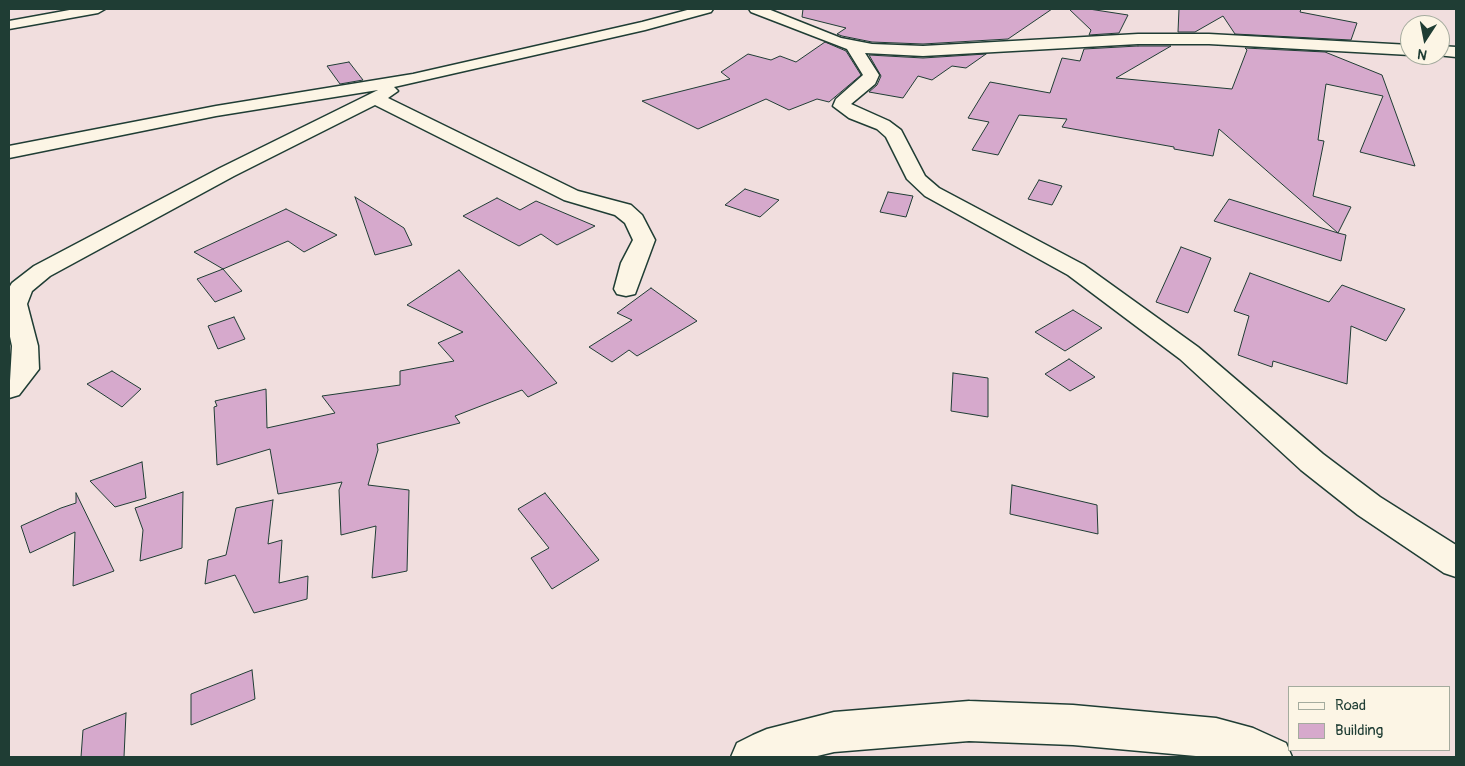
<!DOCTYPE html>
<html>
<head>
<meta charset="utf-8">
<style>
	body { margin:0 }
	#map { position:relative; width:1465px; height:766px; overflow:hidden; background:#f1dede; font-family:Pangolin,sans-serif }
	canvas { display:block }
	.frame { position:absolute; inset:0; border:10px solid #1f3d34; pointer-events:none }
	.legend { position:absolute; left:1288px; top:686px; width:162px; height:65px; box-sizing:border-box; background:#fcf5e5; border:1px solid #a4ab9e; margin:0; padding:6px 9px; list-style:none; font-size:15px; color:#1f3d34 }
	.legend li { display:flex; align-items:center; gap:10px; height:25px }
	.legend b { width:25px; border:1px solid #a4ab9e }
	.north { position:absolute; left:1400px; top:15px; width:50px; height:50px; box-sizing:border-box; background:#fcf5e5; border:1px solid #a4ab9e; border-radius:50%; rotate:191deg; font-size:14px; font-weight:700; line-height:20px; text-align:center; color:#1f3d34 }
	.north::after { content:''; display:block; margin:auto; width:18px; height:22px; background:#1f3d34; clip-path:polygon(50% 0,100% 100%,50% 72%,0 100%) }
</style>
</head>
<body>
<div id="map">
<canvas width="1465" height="766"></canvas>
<div class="frame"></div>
<ul class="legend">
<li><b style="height:6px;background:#fcf5e5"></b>Road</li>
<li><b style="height:14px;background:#d6a9cc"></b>Building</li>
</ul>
<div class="north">N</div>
</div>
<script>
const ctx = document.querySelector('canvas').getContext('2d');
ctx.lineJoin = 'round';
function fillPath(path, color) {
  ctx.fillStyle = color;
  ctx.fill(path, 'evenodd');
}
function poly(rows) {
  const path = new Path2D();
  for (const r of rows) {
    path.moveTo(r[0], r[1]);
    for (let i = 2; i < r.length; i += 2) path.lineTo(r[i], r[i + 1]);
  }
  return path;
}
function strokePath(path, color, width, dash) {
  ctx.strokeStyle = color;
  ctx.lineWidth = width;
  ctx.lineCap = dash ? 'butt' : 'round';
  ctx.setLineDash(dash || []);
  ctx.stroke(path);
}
const building = poly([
	[803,9,1052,9,1008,39,923,44,872,42,842,36,837,34,846,28,802,17,803,9],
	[1069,9,1089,9,1128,15,1119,33,1089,35,1091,30,1069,9],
	[1179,9,1301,9,1300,12,1357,23,1351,40,1235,34,1223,16,1195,32,1178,32,1179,9],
	[825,42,846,51,861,75,829,102,817,99,789,110,766,99,698,129,642,101,730,79,721,72,748,54,771,60,780,56,796,62,825,42],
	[1138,46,1171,46,1116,78,1232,89,1247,50,1245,48,1325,52,1382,75,1415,166,1360,152,1383,96,1326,84,1318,140,1324,141,1313,196,1351,207,1338,233,1346,235,1341,261,1214,221,1229,199,1338,233,1219,129,1213,156,1174,149,1174,147,1062,127,1067,119,1019,115,998,155,972,150,989,122,968,118,990,82,1050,93,1062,58,1080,61,1084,49,1138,46],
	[986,54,966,68,952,66,932,80,918,76,903,98,869,92,877,85,881,76,869,55,923,58,986,54],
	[349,62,363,80,340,84,327,66,349,62],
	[1039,180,1062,186,1052,205,1028,199,1039,180],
	[745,189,779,200,760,217,725,205,745,189],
	[888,192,913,196,906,217,880,212,888,192],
	[355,197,404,228,412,245,375,255,355,197],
	[497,198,520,210,536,201,595,226,557,245,541,234,519,246,463,216,497,198],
	[286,209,337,235,304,252,288,241,223,269,194,252,286,209],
	[1181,247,1211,258,1188,313,1156,302,1181,247],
	[223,269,242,291,215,302,197,279,223,269],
	[459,270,557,383,528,397,522,390,455,416,460,423,377,444,378,450,368,485,409,490,407,571,372,578,376,526,341,535,339,490,342,482,278,494,270,449,217,465,214,407,217,406,215,401,266,389,267,428,335,413,322,396,400,385,400,371,454,361,438,343,463,332,407,305,459,270],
	[1250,273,1329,302,1342,285,1405,309,1386,341,1351,326,1347,384,1273,361,1272,367,1238,355,1249,316,1234,311,1250,273],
	[651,288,697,321,637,356,629,350,612,362,589,347,632,320,617,313,651,288],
	[1073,310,1102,328,1065,351,1035,332,1073,310],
	[234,317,245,339,218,349,208,326,234,317],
	[1069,359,1095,377,1070,391,1045,374,1069,359],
	[112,371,141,389,122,407,87,384,112,371],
	[953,373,988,378,988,417,951,411,953,373],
	[142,462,146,498,115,507,90,481,142,462],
	[1012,485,1097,505,1098,534,1010,514,1012,485],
	[183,492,182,548,140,561,143,530,135,508,183,492],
	[76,493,114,571,73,586,75,532,30,553,21,526,61,508,76,503,76,493],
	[545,493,599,560,552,589,531,558,549,548,518,509,545,493],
	[273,500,268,544,282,540,279,583,308,576,307,599,254,613,235,575,205,584,208,560,226,555,236,508,273,500],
	[252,670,255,699,191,725,191,694,252,670],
	[126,713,124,757,81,757,83,730,126,713]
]);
const street = poly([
	[75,9,105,9,98,13,9,29,9,21,75,9],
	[691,9,713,9,711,12,645,30,394,87,398,91,388,98,578,191,631,205,642,215,655,240,635,294,626,296,617,294,614,289,621,263,633,240,625,223,615,215,564,200,375,105,234,176,50,276,32,291,27,304,38,346,39,369,19,395,9,398,12,346,9,332,9,288,12,283,34,266,220,168,378,90,216,116,9,158,9,146,216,106,413,74,642,22,691,9],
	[749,9,768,9,841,38,872,44,923,46,1138,34,1209,34,1410,45,1410,55,1209,44,1138,44,923,56,865,53,879,75,875,84,851,104,889,121,901,130,925,176,939,188,1084,265,1198,347,1323,454,1380,497,1456,545,1456,577,1444,573,1358,515,1301,470,1180,359,1068,275,925,196,907,179,886,137,877,129,849,118,833,106,836,99,863,75,847,49,751,12,749,9],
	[1440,46,1456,47,1456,57,1437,55,1440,55,1440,46],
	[969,701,1073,705,1216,718,1253,728,1286,743,1292,757,1207,757,1073,745,969,741,834,752,813,757,731,757,737,743,753,735,767,729,834,712,969,701]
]);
fillPath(building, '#d6a9cc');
strokePath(building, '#1f3d34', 1);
strokePath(street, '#1f3d34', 3);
fillPath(street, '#fcf5e5');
</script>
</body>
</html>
